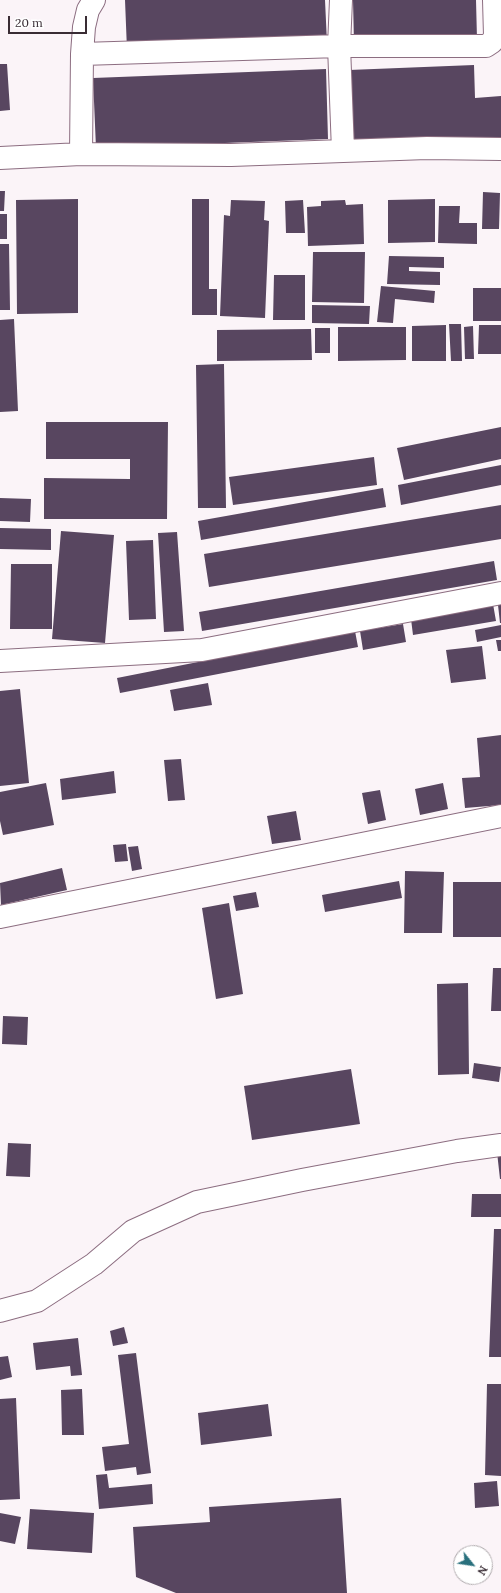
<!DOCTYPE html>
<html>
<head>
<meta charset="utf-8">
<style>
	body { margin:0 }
	#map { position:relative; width:501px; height:1593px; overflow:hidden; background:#fbf4f8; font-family:Lora,serif }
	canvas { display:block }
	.north { position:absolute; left:453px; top:1545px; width:40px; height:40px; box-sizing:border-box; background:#fff; border:1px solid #b0abae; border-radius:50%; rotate:120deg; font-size:11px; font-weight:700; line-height:16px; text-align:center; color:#392c34 }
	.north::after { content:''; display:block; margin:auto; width:14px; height:18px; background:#29707d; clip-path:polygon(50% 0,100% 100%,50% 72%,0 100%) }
	.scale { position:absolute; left:8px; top:16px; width:79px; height:18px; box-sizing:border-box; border:2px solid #392c34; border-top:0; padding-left:5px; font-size:12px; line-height:14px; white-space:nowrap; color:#392c34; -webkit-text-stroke:3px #fff; paint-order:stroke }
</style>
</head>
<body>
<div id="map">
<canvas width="501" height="1593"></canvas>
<div class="north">N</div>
<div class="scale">20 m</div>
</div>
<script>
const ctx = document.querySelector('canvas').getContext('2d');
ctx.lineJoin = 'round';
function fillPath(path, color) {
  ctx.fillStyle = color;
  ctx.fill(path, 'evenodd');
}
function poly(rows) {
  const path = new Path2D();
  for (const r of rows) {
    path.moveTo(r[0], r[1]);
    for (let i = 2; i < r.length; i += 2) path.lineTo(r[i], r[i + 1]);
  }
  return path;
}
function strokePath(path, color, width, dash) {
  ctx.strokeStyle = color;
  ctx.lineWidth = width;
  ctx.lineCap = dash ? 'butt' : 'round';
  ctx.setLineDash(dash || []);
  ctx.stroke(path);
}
const building = poly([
	[125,0,325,0,327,43,127,50],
	[353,0,476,0,477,39,354,44],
	[0,64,7,64,10,110,0,111],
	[474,65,475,98,501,96,501,140,352,146,349,70],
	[326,69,328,139,96,148,93,78],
	[0,191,5,191,4,211,0,211],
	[483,192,500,193,499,229,482,229],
	[78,199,78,313,17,314,16,200],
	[192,199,209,199,209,289,217,289,217,315,192,315],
	[435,199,435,242,388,243,388,200],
	[231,200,265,201,264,220,269,221,265,318,220,316,224,215,230,216],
	[303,200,305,233,286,233,285,201],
	[345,200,346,205,363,204,364,244,308,246,307,207,321,206,321,201],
	[439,206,460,206,459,223,477,223,477,244,438,243],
	[0,214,7,214,7,239,0,239],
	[0,244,9,244,10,310,0,310],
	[313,252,365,252,364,303,312,302],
	[389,256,444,257,444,268,409,267,409,271,440,272,440,285,387,284],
	[274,275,305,275,305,320,273,320],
	[381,286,435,291,434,303,395,299,393,323,377,322],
	[473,288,501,288,501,321,473,321],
	[312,305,370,306,369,324,312,323],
	[14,319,18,411,0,412,0,320],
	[449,324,461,324,462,361,451,361],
	[446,325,446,361,412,361,412,326],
	[479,325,501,325,501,354,478,354],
	[473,326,474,359,465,359,464,327],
	[338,327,406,327,406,360,338,361],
	[315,328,330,328,330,353,315,353],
	[311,329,312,360,217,361,217,330],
	[224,364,226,508,198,508,196,365],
	[46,422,168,422,167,519,44,519,44,478,130,479,130,459,46,459],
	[501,427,501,459,404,480,397,448],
	[374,457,377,485,233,505,229,477],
	[501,465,501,485,401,505,398,485],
	[383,488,386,507,201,540,198,521],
	[0,498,31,499,30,522,0,521],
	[501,505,501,539,209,587,204,554],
	[0,528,51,529,51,550,0,549],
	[61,531,114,535,105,643,52,639],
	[177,532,184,631,164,632,158,533],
	[153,540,156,619,129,620,126,541],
	[494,561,497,580,202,631,199,612],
	[11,564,52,564,52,629,10,629],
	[493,604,496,621,413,635,411,619],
	[498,605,501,605,501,623,500,623],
	[403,624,406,642,363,650,360,631],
	[501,625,501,637,477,642,475,630],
	[355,631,358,647,120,693,117,678],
	[496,640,501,640,501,651,498,651],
	[482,646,486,679,451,683,446,650],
	[208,683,212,705,174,711,170,690],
	[20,689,29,783,0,786,0,691],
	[501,735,501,805,465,808,462,778,480,777,477,738],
	[181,759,185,800,168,801,164,760],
	[114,771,116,793,62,800,60,779],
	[46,783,54,825,3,835,0,821,0,792],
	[443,783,448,809,420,815,415,789],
	[380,790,386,820,368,824,362,793],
	[296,811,301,840,272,844,267,816],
	[126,844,128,861,115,862,113,845],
	[138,846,142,869,132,871,128,847],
	[62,868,67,890,1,905,0,883],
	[405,871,444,872,442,933,404,933],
	[399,881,402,898,325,912,322,895],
	[453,882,501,882,501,937,453,937],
	[256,892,259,907,236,911,233,896],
	[229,903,243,994,216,999,202,908],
	[493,968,501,968,501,1011,491,1011],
	[468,983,469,1074,438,1075,437,984],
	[3,1016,28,1017,27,1045,2,1044],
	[474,1063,501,1067,499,1082,472,1078],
	[351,1069,360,1124,252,1140,244,1086],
	[8,1143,31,1144,30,1177,6,1176],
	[501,1151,501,1179,500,1179,497,1152],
	[472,1194,501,1194,501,1217,471,1217],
	[494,1229,501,1229,501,1357,489,1357],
	[124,1327,128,1343,113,1346,110,1331],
	[78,1338,82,1375,71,1376,70,1366,36,1370,33,1343],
	[136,1353,151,1473,137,1475,136,1467,105,1471,102,1447,129,1444,118,1355],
	[8,1356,12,1377,0,1380,0,1357],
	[487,1384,501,1384,501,1476,485,1475],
	[82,1389,84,1435,62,1435,61,1390],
	[16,1398,20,1499,0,1500,0,1399],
	[268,1404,272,1436,201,1445,198,1413],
	[107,1474,109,1488,152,1484,153,1504,99,1509,96,1475],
	[497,1481,499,1506,475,1508,474,1483],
	[341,1498,347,1593,176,1593,136,1577,133,1527,210,1522,209,1507],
	[30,1509,94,1513,92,1553,27,1549],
	[0,1513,21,1517,15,1544,0,1541]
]);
const street = poly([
	[341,0,339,46,343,151],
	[82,54,84,27,88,10,94,0],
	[81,154,82,54,339,46,486,46,492,42,495,36,494,0],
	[0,158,81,154,231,155,427,148,501,149],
	[0,661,202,650,501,593],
	[0,917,501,816],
	[0,1311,37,1301,94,1264,133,1231,197,1202,302,1180,457,1151,501,1145]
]);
fillPath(building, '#584660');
strokePath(street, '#8c6d80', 24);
strokePath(street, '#fff', 22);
</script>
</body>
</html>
